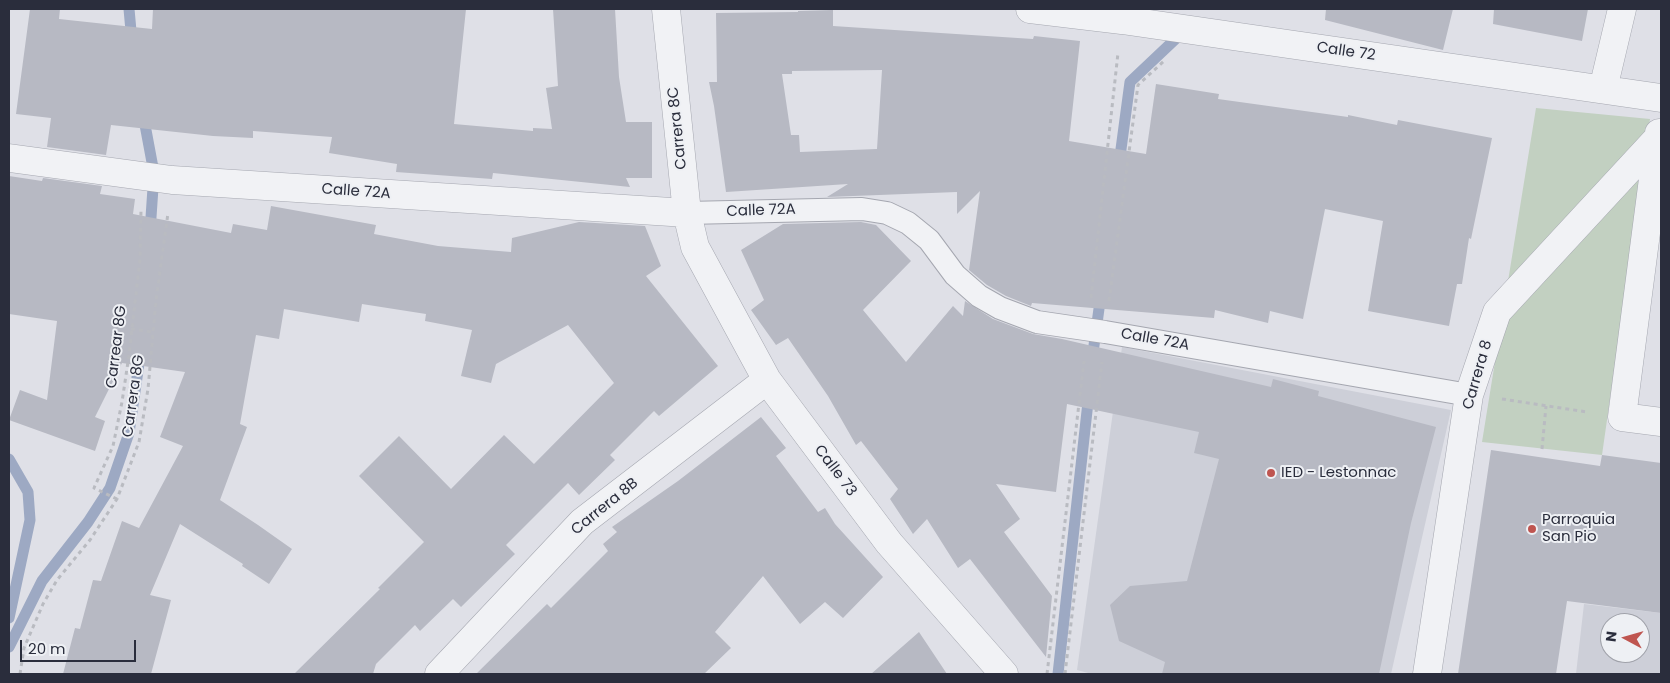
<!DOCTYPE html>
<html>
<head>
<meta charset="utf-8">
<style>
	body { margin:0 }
	#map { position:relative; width:1670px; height:683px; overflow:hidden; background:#dfe0e7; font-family:Poppins,sans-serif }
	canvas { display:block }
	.frame { position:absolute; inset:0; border:10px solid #2a2d3c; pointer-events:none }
	.north { position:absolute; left:1600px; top:613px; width:50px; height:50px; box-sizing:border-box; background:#eef0f4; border:1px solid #a0a2aa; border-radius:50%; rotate:276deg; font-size:14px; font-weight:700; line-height:20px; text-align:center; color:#2a2d3c }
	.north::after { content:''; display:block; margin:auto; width:18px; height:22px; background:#bf5550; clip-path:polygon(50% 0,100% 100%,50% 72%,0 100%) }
	.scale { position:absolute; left:20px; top:640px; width:116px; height:22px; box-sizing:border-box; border:2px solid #2a2d3c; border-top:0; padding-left:6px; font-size:15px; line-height:18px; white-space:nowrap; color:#2a2d3c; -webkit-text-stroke:4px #eef0f4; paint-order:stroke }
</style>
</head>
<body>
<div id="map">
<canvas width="1670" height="683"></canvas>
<div class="frame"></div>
<div class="north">N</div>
<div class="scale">20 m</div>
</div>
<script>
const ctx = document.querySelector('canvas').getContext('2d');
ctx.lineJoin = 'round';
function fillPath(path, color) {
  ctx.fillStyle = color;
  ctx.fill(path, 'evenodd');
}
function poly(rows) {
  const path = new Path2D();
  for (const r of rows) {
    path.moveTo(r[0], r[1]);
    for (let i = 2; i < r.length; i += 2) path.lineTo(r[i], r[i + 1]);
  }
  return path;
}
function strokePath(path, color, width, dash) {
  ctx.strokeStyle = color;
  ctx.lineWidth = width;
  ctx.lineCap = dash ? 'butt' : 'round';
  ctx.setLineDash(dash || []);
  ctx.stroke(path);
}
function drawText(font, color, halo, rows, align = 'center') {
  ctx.font = font + ' Poppins,sans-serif';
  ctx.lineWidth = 4;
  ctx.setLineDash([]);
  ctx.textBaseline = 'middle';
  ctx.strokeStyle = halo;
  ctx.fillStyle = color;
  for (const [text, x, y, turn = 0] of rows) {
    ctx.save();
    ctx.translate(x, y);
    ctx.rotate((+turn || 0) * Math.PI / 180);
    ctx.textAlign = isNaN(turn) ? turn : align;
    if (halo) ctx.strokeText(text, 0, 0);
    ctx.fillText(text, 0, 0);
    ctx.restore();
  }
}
const built = poly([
	[1122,347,1451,410,1391,674,1092,674,1077,670],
	[1584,604,1661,613,1661,674,1576,674],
	[1610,623,1640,623,1640,653,1610,653]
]);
const green = poly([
	[1536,108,1650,119,1602,455,1482,442]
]);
const stream = poly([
	[129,9,132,42],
	[143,114,154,173,150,232],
	[1119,164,1130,82,1184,31],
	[1092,360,1101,294],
	[9,459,28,492,30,520,9,618],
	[9,647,42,581,88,522,110,488,129,433,141,350],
	[1058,674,1089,393]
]);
const building = poly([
	[30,9,60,9,59,19,152,29,153,9,466,9,454,124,533,131,533,128,552,129,546,88,558,86,553,9,615,9,619,77,626,122,652,122,652,178,626,178,630,187,493,173,492,179,396,172,397,164,329,153,332,137,253,131,253,138,213,136,111,125,106,155,47,147,51,118,16,114],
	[1326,9,1453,9,1443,50,1325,20],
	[1494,9,1588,9,1582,41,1493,24],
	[833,10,833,26,1033,39,1034,36,1080,41,1069,141,1146,154,1156,84,1219,94,1218,99,1348,117,1348,115,1397,125,1398,120,1492,138,1471,239,1469,238,1462,284,1457,284,1449,326,1368,311,1383,221,1325,209,1303,319,1270,311,1268,323,1215,310,1214,318,1032,303,1031,306,1006,296,987,285,969,270,980,191,957,214,957,192,827,197,848,184,726,192,714,106,709,82,717,82,716,13,798,12,798,11],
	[882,70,877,149,800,152,799,135,791,135,782,74,792,74,792,71],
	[9,176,42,181,43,178,102,186,100,194,135,199,133,214,231,233,233,224,267,230,271,206,376,225,374,234,438,246,511,252,512,238,579,222,645,226,661,266,646,276,718,366,659,416,654,411,610,455,615,460,579,495,568,483,506,545,515,554,461,607,453,599,420,631,415,625,376,664,373,674,294,674,380,589,378,588,424,542,359,476,399,436,451,489,504,435,534,464,614,383,568,325,496,364,491,383,461,376,472,330,425,321,426,314,362,304,359,322,284,309,279,339,256,335,240,424,247,427,220,500,258,525,292,549,269,584,242,566,243,564,180,524,150,595,171,600,151,674,63,674,75,628,80,629,93,580,101,581,122,521,139,528,183,446,160,437,185,372,122,363,95,417,105,421,95,451,9,420,20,390,47,400,57,321,9,314],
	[861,222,876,225,911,261,863,310,906,362,953,306,963,316,965,301,993,319,1033,334,1062,339,1271,387,1273,379,1319,391,1318,396,1436,427,1411,523,1379,674,1162,674,1165,662,1119,641,1110,605,1130,586,1187,581,1219,459,1194,453,1199,432,1067,404,1056,492,996,484,1020,519,1004,532,1052,596,1046,657,970,559,958,568,927,519,913,534,890,499,898,489,861,441,856,445,828,396,788,338,776,345,751,310,764,300,741,250,783,224],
	[761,417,786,448,776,456,818,512,825,508,835,524,883,577,843,618,825,602,800,624,763,576,715,632,731,648,704,674,476,674,547,604,551,608,608,551,603,544,617,532,612,527,678,481],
	[1491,450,1600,466,1602,455,1661,463,1661,613,1567,601,1556,674,1458,674],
	[919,632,947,674,871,674]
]);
const path = poly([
	[1091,298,1118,53],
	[1109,301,1138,85,1164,61],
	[131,329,153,332],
	[1502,399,1587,412],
	[1542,449,1546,406],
	[117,499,94,488,113,446,122,402,129,355,140,259,141,210],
	[20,674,24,648,43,604,57,580,90,540,117,499,139,442,148,389,156,300,168,213],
	[1047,674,1084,361],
	[1065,674,1102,362]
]);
const service = poly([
	[687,213,862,209,887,213,908,223,929,240,955,275,979,296,1000,308,1037,322,1105,332,1469,395]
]);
const minor = poly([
	[666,9,687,213,695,247,767,380,889,543,1004,674],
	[1030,9,1122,20,1661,98],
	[1603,89,1622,9],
	[1659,133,1622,417,1661,422],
	[9,158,172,180,687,213],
	[439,674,582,522,767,380],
	[1427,674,1469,395,1497,312,1658,138]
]);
const markers = [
	[1271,473,5,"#bf5550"],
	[1532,529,5,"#bf5550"]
];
const streetNames = [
	["Calle 72",1346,52,8],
	["Carrera 8C",678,128,-96],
	["Calle 72A",356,192,4],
	["Calle 72A",761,211,-2],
	["Calle 72A",1155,340,10],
	["Carrear 8G",117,347,-83],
	["Carrera 8",1478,375,-74],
	["Carrera 8G",134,396,-82],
	["Calle 73",835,471,53],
	["Carrera 8B",605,507,-39]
];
const poiNames = [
	["IED - Lestonnac",1281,473],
	["Parroquia",1542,520],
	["San Pio",1542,537]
];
fillPath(built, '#cdcfd8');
fillPath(green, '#c2d0c1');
strokePath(stream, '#9da9c3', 11);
fillPath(building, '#b7b9c3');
strokePath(service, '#a5a7b0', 24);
strokePath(minor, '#a5a7b0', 29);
strokePath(path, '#b9bbc1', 3, [4, 4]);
strokePath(service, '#f1f2f5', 22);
strokePath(minor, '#f1f2f5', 28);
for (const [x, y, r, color] of markers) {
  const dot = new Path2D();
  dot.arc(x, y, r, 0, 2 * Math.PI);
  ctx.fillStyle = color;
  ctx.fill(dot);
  strokePath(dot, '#eef0f4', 2);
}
drawText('15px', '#2a2d3c', '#eef0f4', streetNames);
drawText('15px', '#2a2d3c', '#eef0f4', poiNames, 'left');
</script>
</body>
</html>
